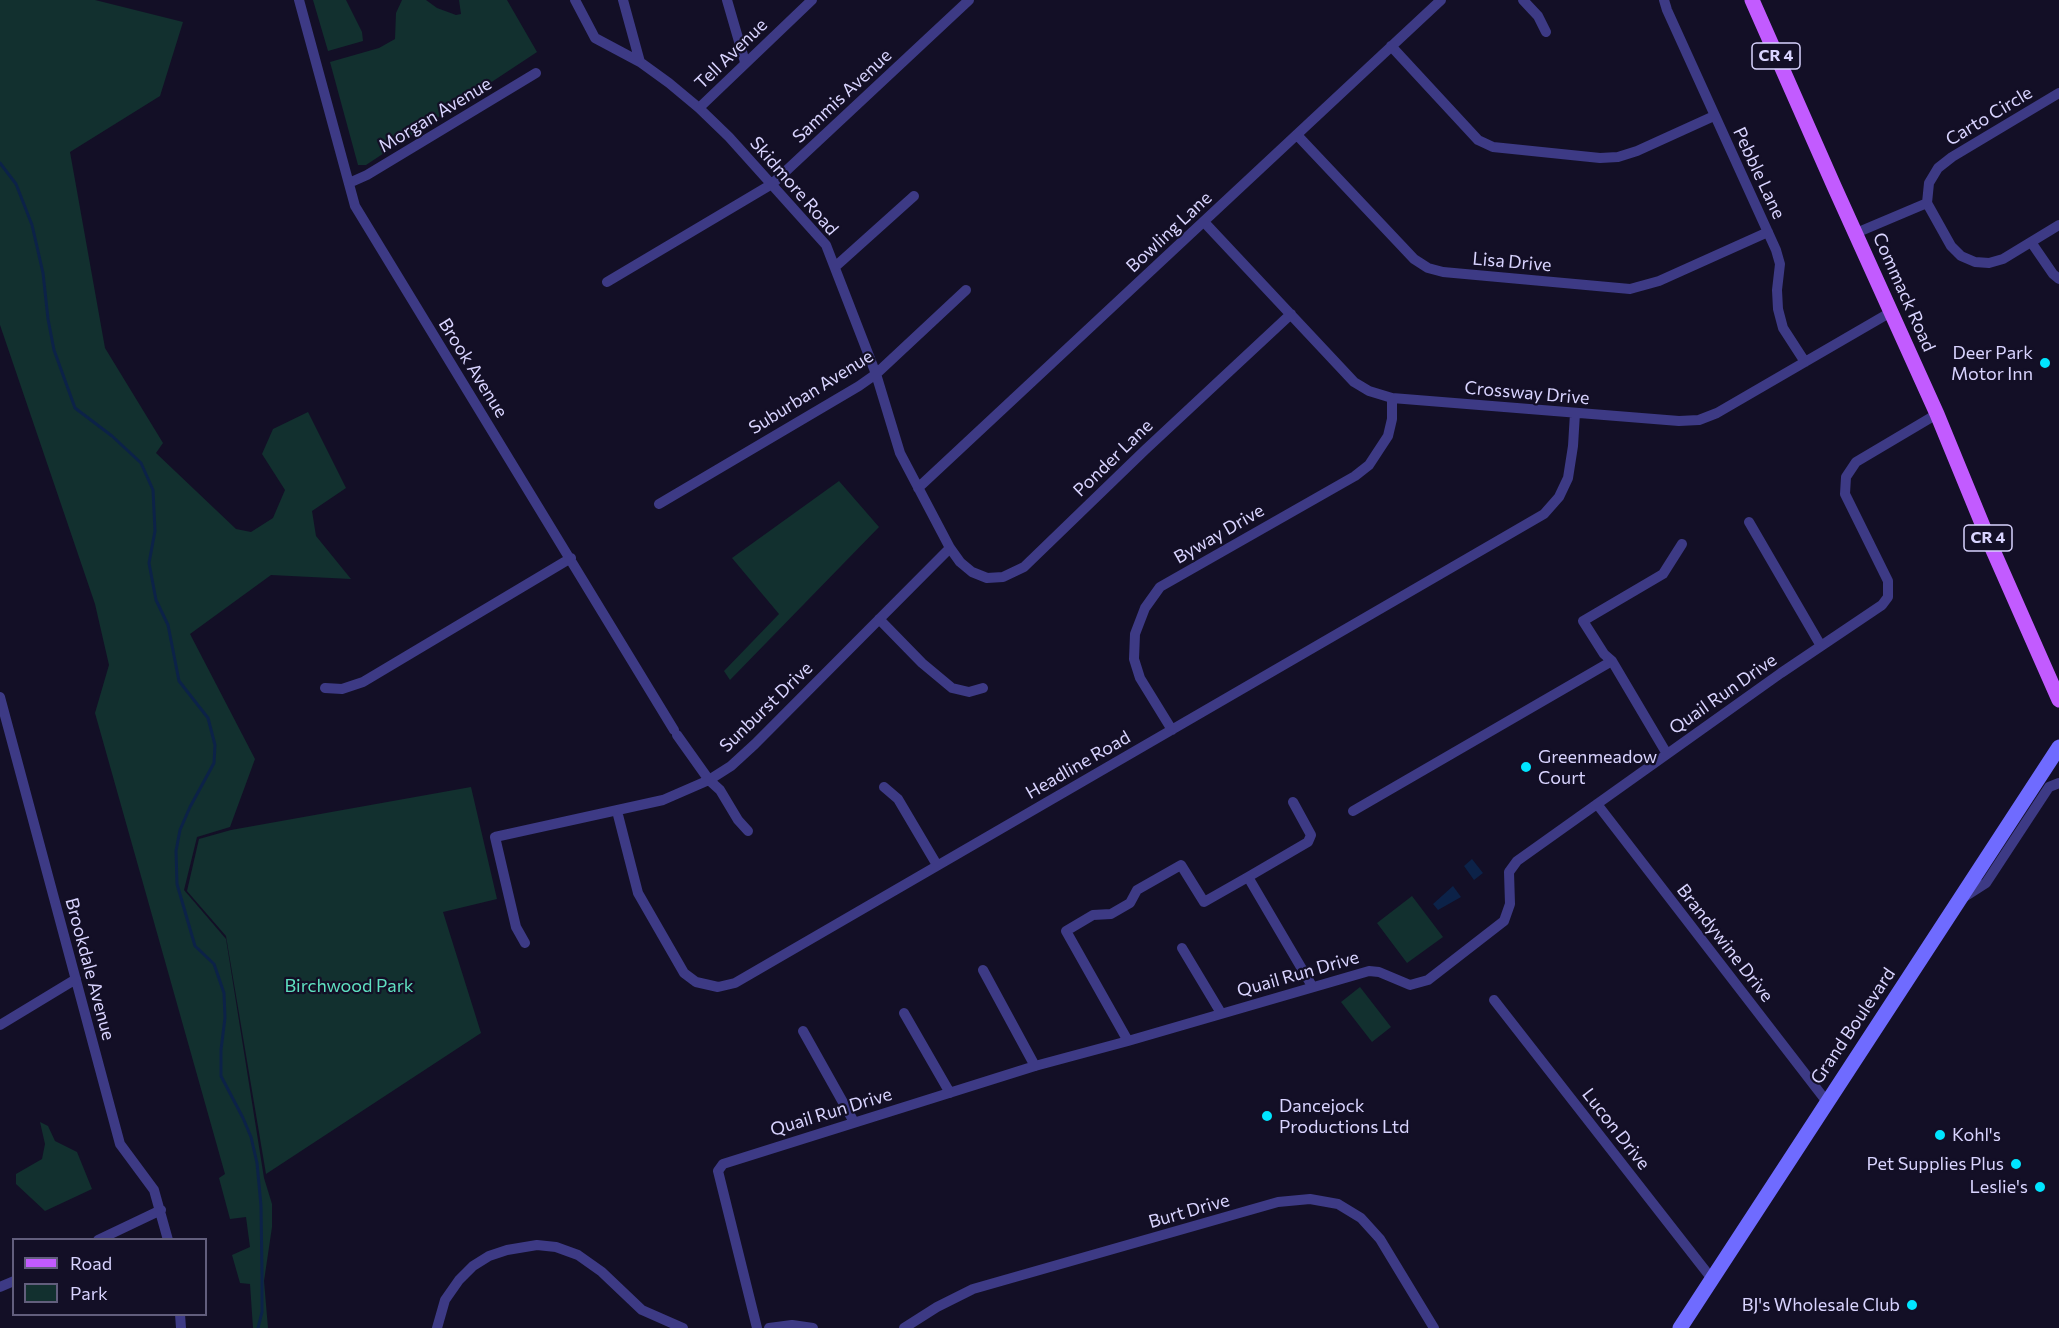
<!DOCTYPE html>
<html>
<head>
<meta charset="utf-8">
<style>
	body { margin:0 }
	#map { position:relative; width:2059px; height:1328px; overflow:hidden; background:#130f26; font-family:Commissioner,sans-serif }
	canvas { display:block }
	.legend { position:absolute; left:12px; top:1238px; width:195px; height:78px; box-sizing:border-box; background:#130f26; border:2px solid #625e7d; margin:0; padding:8px 10px; list-style:none; font-size:18px; color:#d9d4ff }
	.legend li { display:flex; align-items:center; gap:12px; height:30px }
	.legend b { width:30px; border:2px solid #625e7d }
</style>
</head>
<body>
<div id="map">
<canvas width="2059" height="1328"></canvas>
<ul class="legend">
<li><b style="height:8px;background:#c25bff"></b>Road</li>
<li><b style="height:16px;background:#12302f"></b>Park</li>
</ul>
</div>
<script>
const ctx = document.querySelector('canvas').getContext('2d');
ctx.lineJoin = 'round';
function fillPath(path, color) {
  ctx.fillStyle = color;
  ctx.fill(path, 'evenodd');
}
function poly(rows) {
  const path = new Path2D();
  for (const r of rows) {
    path.moveTo(r[0], r[1]);
    for (let i = 2; i < r.length; i += 2) path.lineTo(r[i], r[i + 1]);
  }
  return path;
}
function strokePath(path, color, width, dash) {
  ctx.strokeStyle = color;
  ctx.lineWidth = width;
  ctx.lineCap = dash ? 'butt' : 'round';
  ctx.setLineDash(dash || []);
  ctx.stroke(path);
}
function drawText(font, color, halo, rows, align = 'center') {
  ctx.font = font + ' Commissioner,sans-serif';
  ctx.lineWidth = 4.5;
  ctx.setLineDash([]);
  ctx.textBaseline = 'middle';
  ctx.strokeStyle = halo;
  ctx.fillStyle = color;
  for (const [text, x, y, turn = 0] of rows) {
    ctx.save();
    ctx.translate(x, y);
    ctx.rotate((+turn || 0) * Math.PI / 180);
    ctx.textAlign = isNaN(turn) ? turn : align;
    if (halo) ctx.strokeText(text, 0, 0);
    ctx.fillText(text, 0, 0);
    ctx.restore();
  }
}
const green = poly([
	[0,0,95,0,183,22,160,96,70,152,105,348,163,443,156,453,236,529,251,532,273,518,285,490,262,454,273,429,308,412,346,488,312,511,316,536,351,579,271,575,190,634,255,759,230,827,197,837,184,890,226,939,264,1178,272,1204,272,1227,264,1281,268,1328,253,1328,250,1284,240,1283,232,1255,250,1247,246,1217,230,1219,219,1178,225,1174,95,713,109,665,95,604,0,325],
	[313,0,346,0,362,32,363,41,328,51],
	[402,0,426,0,437,8,456,15,461,14,459,0,507,0,537,52,366,165,358,165,330,62,379,48,395,39,396,13],
	[839,481,879,527,730,680,724,671,779,614,732,558],
	[471,787,497,899,443,912,481,1033,266,1174,226,936,187,891,199,839,231,830],
	[1412,896,1443,937,1407,963,1377,923],
	[1360,987,1391,1027,1372,1042,1341,1002],
	[40,1122,48,1126,55,1141,77,1152,92,1189,45,1211,16,1184,16,1174,42,1159,45,1144]
]);
const water = poly([
	[1472,859,1483,873,1474,880,1464,866],
	[1453,886,1461,897,1438,910,1433,904]
]);
const stream = poly([
	[0,163,16,184,32,225,43,273,48,319,54,350,75,408,112,436,141,463,153,490,155,531,149,563,156,600,168,625,179,681,208,718,215,745,214,763,190,807,180,830,176,851,177,884,195,946,214,964,224,993,225,1018,221,1050,221,1076,243,1118,251,1137,257,1163,261,1206,262,1274,262,1312,258,1328]
]);
const street = poly([
	[299,0,355,206,674,730],
	[575,0,595,38,640,62,669,83,699,108,729,137,826,245,876,374,900,453,950,548,960,562,972,572,987,578,1003,577,1024,567,1145,450,1291,314],
	[623,0,640,62],
	[727,0,745,62],
	[1523,0,1538,16,1546,32],
	[1664,0,1667,10,1776,250,1780,264,1777,290,1778,309,1783,328,1805,362],
	[1391,46,1478,140,1493,147,1600,158,1618,157,1637,151,1714,116],
	[2059,93,1952,157,1938,168,1929,183,1927,203,1951,246,1961,256,1975,262,1989,263,2003,259,2059,225],
	[699,108,812,0],
	[1297,135,1414,259,1428,268,1443,272,1630,289,1659,281,1768,232],
	[349,183,367,175,536,73],
	[1204,222,1354,382,1369,391,1392,398,1679,421,1699,420,1717,413,1891,312],
	[1856,233,1927,203],
	[2031,242,2053,274,2059,279],
	[836,266,914,196],
	[607,282,772,184,969,0],
	[918,488,1441,0],
	[659,504,859,386,876,374,966,290],
	[1749,522,1821,646],
	[879,619,922,663,952,688,969,692,983,688],
	[325,688,342,689,363,682,571,558],
	[0,697,120,1144,154,1190,168,1240],
	[1172,730,1140,678,1134,659,1135,634,1145,608,1160,587,1355,476,1369,465,1388,436,1392,419,1392,398],
	[677,735,709,780,720,790,738,820,748,831],
	[1667,754,1612,661,1604,654,1583,621,1663,574,1682,544],
	[884,787,898,799,937,865],
	[1597,804,1827,1102],
	[617,811,638,893,684,973,696,982,718,987,735,983,1544,514,1559,497,1568,478,1573,446,1575,413],
	[1353,811,1612,661],
	[1248,877,1312,986],
	[1961,899,1986,883,2049,787,2059,783],
	[525,943,516,927,495,837,663,800,709,780,731,766,755,744,950,548],
	[1182,948,1221,1013],
	[983,970,1035,1066],
	[1494,1000,1712,1279],
	[904,1013,950,1093],
	[0,1025,76,979],
	[803,1031,854,1122],
	[1128,1041,1066,931,1093,915,1111,914,1130,903,1137,890,1181,865,1204,902,1248,877,1308,842,1311,835,1293,802],
	[98,1240,161,1210],
	[0,1287,14,1281],
	[180,1314,181,1328],
	[437,1328,445,1300,459,1280,473,1266,489,1256,507,1250,537,1245,556,1247,578,1255,602,1272,642,1310,683,1328],
	[757,1328,718,1171,723,1164,1035,1066,1128,1041,1369,971,1379,972,1410,985,1428,980,1504,921,1510,904,1509,872,1517,861,1781,673,1882,605,1888,597,1888,581,1845,494,1846,477,1856,462,1937,414],
	[769,1328,792,1325,813,1328],
	[904,1328,937,1307,973,1289,1278,1202,1310,1199,1338,1204,1361,1218,1380,1239,1434,1328]
]);
const secondary = poly([
	[1680,1328,2059,747]
]);
const primary = poly([
	[1752,0,1834,186,1937,414,1992,548,2059,700]
]);
const markers = [
	[2045,363,6,"#00e5ff"],
	[1526,767,6,"#00e5ff"],
	[1267,1116,6,"#00e5ff"],
	[1940,1135,6,"#00e5ff"],
	[2016,1164,6,"#00e5ff"],
	[2040,1187,6,"#00e5ff"],
	[1912,1305,6,"#00e5ff"]
];
const shields = [
	[1776,56,48],
	[1988,538,48]
];
const shieldNames = [
	["CR 4",1776,56],
	["CR 4",1988,538]
];
const streetNames = [
	["Tell Avenue",731,54,-44],
	["Sammis Avenue",842,96,-43],
	["Morgan Avenue",435,115,-31],
	["Carto Circle",1989,116,-31],
	["Pebble Lane",1759,173,65],
	["Skidmore Road",794,186,49],
	["Bowling Lane",1169,232,-43],
	["Lisa Drive",1512,262,5],
	["Commack Road",1904,292,66],
	["Brook Avenue",473,368,58],
	["Suburban Avenue",811,392,-32],
	["Crossway Drive",1527,393,5],
	["Ponder Lane",1113,458,-44],
	["Byway Drive",1219,534,-30],
	["Quail Run Drive",1723,694,-35],
	["Sunburst Drive",766,707,-44],
	["Headline Road",1078,765,-30],
	["Brandywine Drive",1725,943,52],
	["Brookdale Avenue",90,969,75],
	["Quail Run Drive",1298,974,-16],
	["Grand Boulevard",1853,1026,-56],
	["Quail Run Drive",831,1112,-17],
	["Lucon Drive",1616,1129,52],
	["Burt Drive",1189,1211,-16]
];
const poiNames = [
	["Deer Park",2033,353],
	["Motor Inn",2033,374],
	["Greenmeadow",1538,757,"left"],
	["Court",1538,778,"left"],
	["Dancejock",1279,1106,"left"],
	["Productions Ltd",1279,1127,"left"],
	["Kohl's",1952,1135,"left"],
	["Pet Supplies Plus",2004,1164],
	["Leslie's",2028,1187],
	["BJ's Wholesale Club",1900,1305]
];
const parkNames = [
	["Birchwood Park",349,986]
];
fillPath(green, '#12302f');
fillPath(water, '#0c2248');
strokePath(stream, '#0c2248', 3);
strokePath(street, '#3d3a85', 10);
strokePath(secondary, '#6f6bff', 15);
strokePath(primary, '#c25bff', 15);
for (const [x, y, r, color] of markers) {
  const dot = new Path2D();
  dot.arc(x, y, r, 0, 2 * Math.PI);
  ctx.fillStyle = color;
  ctx.fill(dot);
  strokePath(dot, '#130f26', 2);
}
for (const [x, y, w] of shields) {
  const box = new Path2D();
  box.roundRect(x - w / 2, y - 13, w, 26, 4.5);
  ctx.fillStyle = '#130f26';
  ctx.fill(box);
  strokePath(box, '#d9d4ff', 1.5);
}
drawText('bold 16px', '#d9d4ff', null, shieldNames);
drawText('18px', '#d9d4ff', '#130f26', streetNames);
drawText('18px', '#d9d4ff', '#130f26', poiNames, 'right');
drawText('18px', '#5fe0c0', '#130f26', parkNames);
</script>
</body>
</html>
